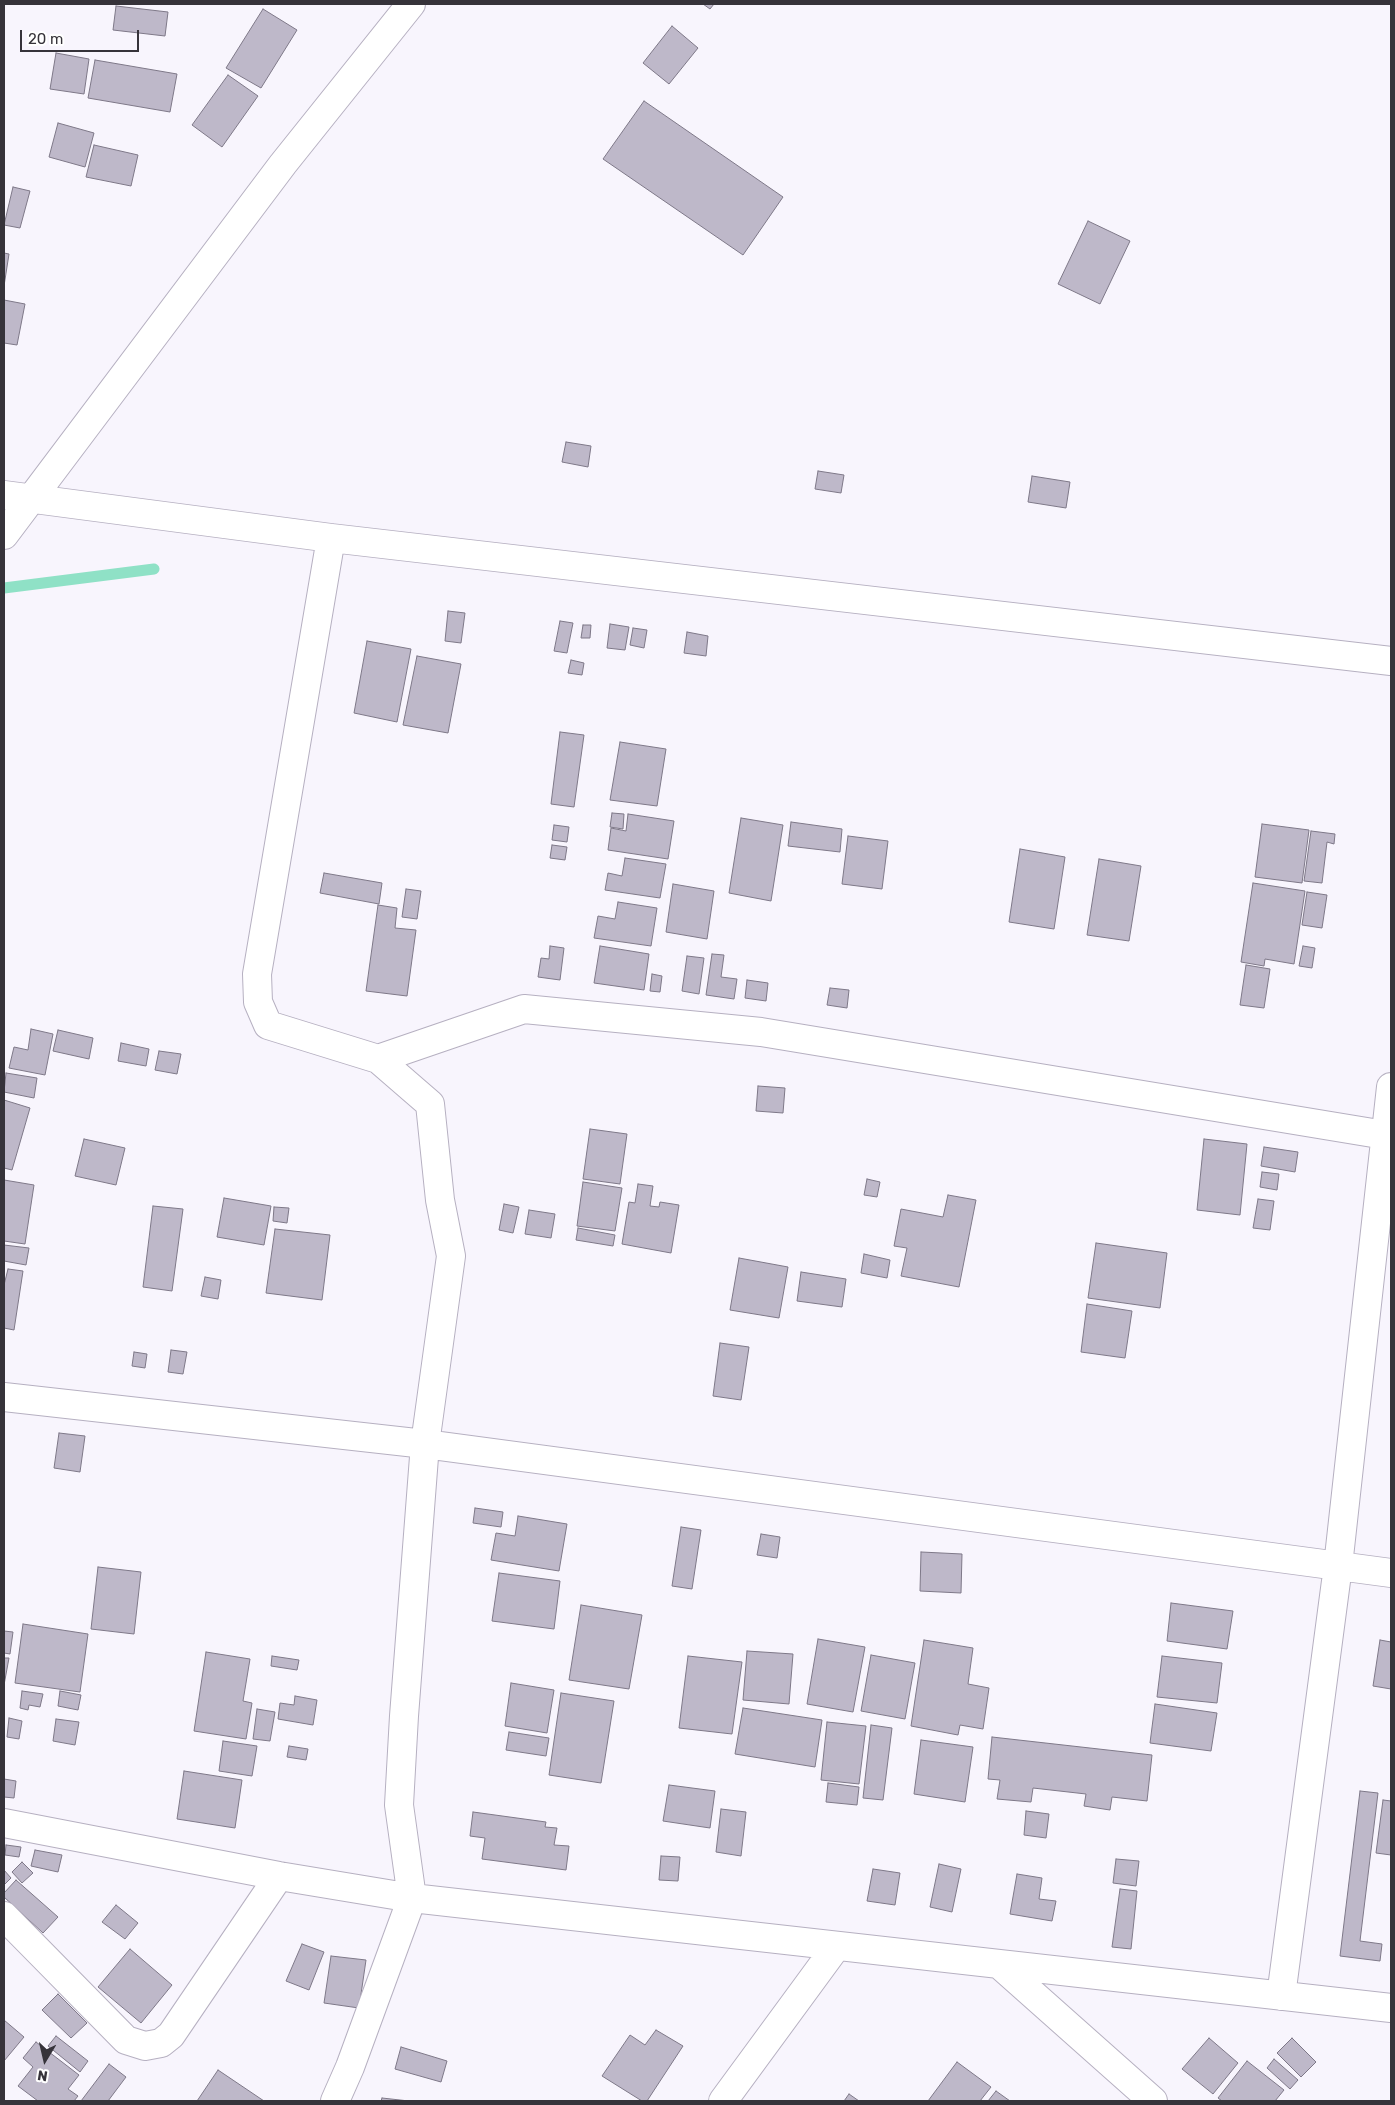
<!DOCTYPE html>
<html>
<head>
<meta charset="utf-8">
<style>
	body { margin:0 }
	#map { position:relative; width:1395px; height:2105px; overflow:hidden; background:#f8f5fd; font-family:Rubik,sans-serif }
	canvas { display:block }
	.frame { position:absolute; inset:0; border:5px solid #36333a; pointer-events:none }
	.north { position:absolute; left:20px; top:2035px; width:50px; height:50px; -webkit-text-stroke:4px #fff; paint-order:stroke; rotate:189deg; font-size:14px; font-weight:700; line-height:20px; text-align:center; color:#36333a }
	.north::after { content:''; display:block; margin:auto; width:18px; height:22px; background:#36333a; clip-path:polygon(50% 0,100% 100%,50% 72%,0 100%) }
	.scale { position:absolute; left:20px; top:30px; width:119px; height:22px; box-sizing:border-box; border:2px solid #36333a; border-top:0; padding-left:6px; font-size:15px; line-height:18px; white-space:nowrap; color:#36333a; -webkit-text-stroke:4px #fff; paint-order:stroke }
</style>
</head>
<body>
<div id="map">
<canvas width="1395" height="2105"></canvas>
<div class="frame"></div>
<div class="north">N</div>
<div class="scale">20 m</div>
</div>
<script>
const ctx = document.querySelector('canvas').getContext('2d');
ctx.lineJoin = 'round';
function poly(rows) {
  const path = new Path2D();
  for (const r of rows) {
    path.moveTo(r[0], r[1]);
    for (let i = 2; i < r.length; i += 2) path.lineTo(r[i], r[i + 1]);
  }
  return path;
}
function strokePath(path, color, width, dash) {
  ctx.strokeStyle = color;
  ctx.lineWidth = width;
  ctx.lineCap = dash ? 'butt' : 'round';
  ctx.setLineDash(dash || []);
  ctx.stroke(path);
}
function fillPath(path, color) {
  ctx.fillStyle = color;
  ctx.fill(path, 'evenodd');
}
const stream = poly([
	[4,588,154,569]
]);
const building = poly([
	[703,4,714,4,710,9,703,4],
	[116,6,168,12,165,36,113,30,116,6],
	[263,9,297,30,261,88,226,68,263,9],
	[672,26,698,48,669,84,643,63,672,26],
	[56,53,89,59,84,94,50,89,56,53],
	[95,60,177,74,170,112,88,98,95,60],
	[228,75,258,96,222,147,192,125,228,75],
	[644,101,783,197,743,255,603,159,644,101],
	[58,123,94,133,85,167,49,157,58,123],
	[94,145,138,155,131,186,86,177,94,145],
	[13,187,30,191,20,228,4,225,13,187],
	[1088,221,1130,241,1100,304,1058,284,1088,221],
	[4,253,9,254,4,286,4,253],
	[4,300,25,304,17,345,4,343,4,300],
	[566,442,591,446,588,467,562,462,566,442],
	[818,471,844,475,841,493,815,489,818,471],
	[1032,476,1070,482,1066,508,1028,502,1032,476],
	[448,611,465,613,461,643,445,641,448,611],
	[560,621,573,623,567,653,554,651,560,621],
	[610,624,629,627,625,650,607,648,610,624],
	[583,625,591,625,590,638,581,638,583,625],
	[633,628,647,630,644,648,630,645,633,628],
	[687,632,708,636,706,656,684,653,687,632],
	[367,641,411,649,397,722,354,713,367,641],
	[417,656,461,664,448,733,403,725,417,656],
	[571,660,584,663,582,675,568,673,571,660],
	[560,732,584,735,574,807,551,804,560,732],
	[620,742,666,749,657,806,610,800,620,742],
	[612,813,624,814,623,829,610,827,612,813],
	[628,814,674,821,668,859,608,850,611,828,626,831,628,814],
	[741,818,783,825,771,901,729,893,741,818],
	[791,822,842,829,840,852,788,846,791,822],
	[1262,824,1309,830,1302,883,1255,877,1262,824],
	[554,825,569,827,567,842,552,840,554,825],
	[1311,831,1335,834,1334,844,1327,842,1322,883,1304,881,1311,831],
	[848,836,888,841,882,889,842,884,848,836],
	[552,845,567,847,565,860,550,858,552,845],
	[1020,849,1065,857,1054,929,1009,922,1020,849],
	[625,858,666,864,660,898,605,890,608,873,622,876,625,858],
	[1099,859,1141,866,1129,941,1087,935,1099,859],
	[324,873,382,883,379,904,320,893,324,873],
	[1253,883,1305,891,1294,964,1265,959,1264,966,1241,962,1253,883],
	[673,884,714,891,707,939,666,932,673,884],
	[406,889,421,891,417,919,402,917,406,889],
	[1307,892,1327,895,1322,928,1302,925,1307,892],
	[618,902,657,908,651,946,594,938,598,916,615,919,618,902],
	[378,905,397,908,395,928,416,930,407,996,366,991,378,905],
	[550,946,564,948,560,980,538,977,541,958,549,959,550,946],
	[600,946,649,954,644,990,594,983,600,946],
	[1303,946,1315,948,1312,968,1299,966,1303,946],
	[712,954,724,955,721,977,737,979,734,999,706,995,712,954],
	[687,956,704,958,699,994,682,991,687,956],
	[1246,965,1270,969,1264,1008,1240,1005,1246,965],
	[652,974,662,976,660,992,650,991,652,974],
	[747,980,768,983,766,1001,745,998,747,980],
	[830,988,849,990,847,1008,827,1005,830,988],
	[31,1029,53,1034,45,1075,9,1068,14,1047,28,1050,31,1029],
	[58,1030,93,1038,89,1059,53,1051,58,1030],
	[121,1043,149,1049,146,1066,118,1061,121,1043],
	[159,1051,181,1054,177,1074,155,1070,159,1051],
	[6,1073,37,1078,34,1098,4,1092,6,1073],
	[758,1086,785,1088,783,1113,756,1111,758,1086],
	[4,1100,30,1108,12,1170,4,1168,4,1100],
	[590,1129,627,1134,620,1184,583,1179,590,1129],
	[84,1139,125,1148,116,1185,75,1176,84,1139],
	[1204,1139,1247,1144,1240,1215,1197,1210,1204,1139],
	[1264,1147,1298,1152,1295,1172,1261,1166,1264,1147],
	[1262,1172,1279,1174,1277,1190,1260,1187,1262,1172],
	[867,1179,880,1182,877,1197,864,1195,867,1179],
	[4,1180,34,1185,25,1244,4,1241,4,1180],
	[583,1182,622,1188,615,1231,577,1226,583,1182],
	[638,1184,653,1186,650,1206,659,1207,660,1202,679,1205,671,1253,622,1244,629,1202,635,1203,638,1184],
	[948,1195,976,1200,959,1287,901,1276,907,1248,894,1246,901,1209,943,1217,948,1195],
	[224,1198,271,1206,264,1245,217,1237,224,1198],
	[1258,1199,1274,1201,1270,1230,1253,1228,1258,1199],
	[504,1204,519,1207,513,1233,499,1230,504,1204],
	[153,1206,183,1209,172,1291,143,1287,153,1206],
	[274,1207,289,1208,287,1223,273,1221,274,1207],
	[529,1210,555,1214,551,1238,525,1234,529,1210],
	[578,1228,615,1235,613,1246,576,1240,578,1228],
	[275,1229,330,1235,322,1300,266,1293,275,1229],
	[1096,1243,1167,1253,1160,1308,1088,1298,1096,1243],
	[4,1245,29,1248,26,1265,4,1261,4,1245],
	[864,1254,890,1260,887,1278,861,1273,864,1254],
	[739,1258,788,1267,779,1318,730,1310,739,1258],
	[8,1269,23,1271,14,1330,4,1328,4,1285,8,1269],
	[801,1272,846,1279,842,1307,797,1301,801,1272],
	[205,1277,221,1280,218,1299,201,1296,205,1277],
	[1087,1304,1132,1311,1125,1358,1081,1352,1087,1304],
	[720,1343,749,1347,741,1400,713,1396,720,1343],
	[171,1350,187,1352,183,1374,168,1372,171,1350],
	[134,1352,147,1354,145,1368,132,1366,134,1352],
	[59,1433,85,1436,80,1472,54,1468,59,1433],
	[475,1508,503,1512,501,1527,473,1523,475,1508],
	[518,1516,567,1524,559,1571,491,1560,496,1533,515,1536,518,1516],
	[681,1527,701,1530,692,1589,672,1586,681,1527],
	[761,1534,780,1537,777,1558,757,1555,761,1534],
	[921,1552,962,1554,961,1593,920,1591,921,1552],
	[98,1567,141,1572,134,1634,91,1629,98,1567],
	[499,1573,560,1581,554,1629,492,1621,499,1573],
	[1171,1603,1233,1611,1227,1649,1167,1641,1171,1603],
	[581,1605,642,1615,629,1689,569,1680,581,1605],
	[23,1624,88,1634,80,1692,15,1683,23,1624],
	[4,1631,13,1632,10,1654,4,1653,4,1631],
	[818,1639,865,1647,853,1712,807,1704,818,1639],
	[924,1640,973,1648,968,1684,989,1688,983,1729,960,1725,958,1735,911,1726,924,1640],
	[1380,1640,1391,1642,1391,1689,1373,1686,1380,1640],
	[747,1651,793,1654,789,1704,743,1700,747,1651],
	[206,1652,250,1659,243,1701,252,1703,246,1739,194,1731,206,1652],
	[871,1655,915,1663,905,1719,861,1711,871,1655],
	[272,1656,299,1660,297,1670,271,1666,272,1656],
	[688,1656,742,1662,732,1734,679,1728,688,1656],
	[1162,1656,1222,1663,1217,1703,1157,1697,1162,1656],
	[4,1658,9,1658,4,1685,4,1658],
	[511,1683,554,1690,547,1733,505,1726,511,1683],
	[22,1691,43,1694,40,1707,29,1705,28,1710,20,1708,22,1691],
	[60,1691,81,1695,78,1710,58,1706,60,1691],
	[561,1693,614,1701,601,1783,549,1775,561,1693],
	[295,1696,317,1700,313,1725,278,1719,280,1703,294,1705,295,1696],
	[1155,1704,1217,1713,1211,1751,1150,1743,1155,1704],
	[743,1708,822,1720,815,1767,735,1754,743,1708],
	[257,1709,275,1712,270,1741,253,1739,257,1709],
	[9,1718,22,1721,19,1739,7,1737,9,1718],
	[56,1719,79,1722,75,1745,53,1741,56,1719],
	[827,1722,866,1726,859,1784,821,1780,827,1722],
	[871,1725,892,1728,883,1800,863,1798,871,1725],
	[509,1732,549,1738,546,1756,506,1750,509,1732],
	[992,1737,1152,1755,1147,1801,1112,1797,1110,1810,1084,1806,1086,1794,1033,1788,1031,1802,997,1799,1000,1780,988,1779,992,1737],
	[921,1740,973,1747,965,1802,914,1794,921,1740],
	[223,1741,257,1746,252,1776,219,1771,223,1741],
	[289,1746,308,1749,306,1760,287,1757,289,1746],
	[184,1771,242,1780,235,1828,177,1819,184,1771],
	[4,1779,16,1781,14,1798,4,1797,4,1779],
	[828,1783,859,1787,857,1805,826,1802,828,1783],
	[669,1785,715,1791,710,1828,663,1821,669,1785],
	[1360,1791,1378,1793,1360,1941,1382,1944,1380,1961,1340,1956,1360,1791],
	[1383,1800,1391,1801,1391,1855,1376,1853,1383,1800],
	[721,1809,746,1812,741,1856,716,1852,721,1809],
	[1026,1811,1049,1814,1046,1838,1024,1835,1026,1811],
	[473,1812,546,1822,545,1827,557,1828,554,1845,569,1846,566,1870,482,1859,485,1838,470,1836,473,1812],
	[6,1845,21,1847,19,1857,5,1855,6,1845],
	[35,1850,62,1855,58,1872,31,1866,35,1850],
	[661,1856,680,1857,678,1881,659,1880,661,1856],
	[1116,1859,1139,1861,1136,1886,1113,1883,1116,1859],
	[22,1862,33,1873,22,1883,12,1872,22,1862],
	[939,1864,961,1869,952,1912,930,1907,939,1864],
	[873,1869,900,1873,895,1905,867,1901,873,1869],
	[4,1870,11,1878,4,1885,4,1870],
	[1017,1874,1042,1878,1039,1899,1056,1901,1052,1921,1010,1914,1017,1874],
	[16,1880,58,1917,43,1933,4,1897,4,1893,16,1880],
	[1120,1889,1137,1891,1131,1949,1112,1947,1120,1889],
	[116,1905,138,1923,125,1939,102,1922,116,1905],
	[302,1944,324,1952,309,1990,286,1981,302,1944],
	[130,1949,172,1985,141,2023,98,1987,130,1949],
	[331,1956,366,1960,359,2008,324,2003,331,1956],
	[58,1994,87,2023,71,2038,42,2010,58,1994],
	[4,2020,24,2037,4,2061,4,2020],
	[656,2030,683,2046,647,2101,642,2101,602,2076,630,2035,645,2045,656,2030],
	[56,2036,88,2061,80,2072,48,2046,56,2036],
	[1209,2038,1238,2063,1213,2094,1182,2069,1209,2038],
	[1292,2038,1316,2062,1301,2077,1277,2053,1292,2038],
	[36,2042,79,2075,68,2089,78,2096,74,2101,38,2101,18,2086,33,2067,23,2058,36,2042],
	[401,2047,447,2061,441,2082,395,2069,401,2047],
	[1274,2059,1298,2080,1290,2089,1267,2068,1274,2059],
	[1247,2061,1284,2090,1275,2101,1222,2101,1218,2098,1247,2061],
	[957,2062,991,2087,980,2101,928,2101,957,2062],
	[109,2064,126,2077,108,2101,81,2101,109,2064],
	[218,2070,264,2101,197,2101,218,2070],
	[996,2091,1010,2101,988,2101,996,2091],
	[849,2094,859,2101,844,2101,849,2094],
	[382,2098,409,2101,381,2101,382,2098]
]);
const minor = poly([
	[4,495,331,538,1391,661],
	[4,535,283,164,411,4],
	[331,538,257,974,258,1002,268,1025,378,1059,430,1104,440,1200,451,1256,425,1444,404,1716,399,1805,412,1898,350,2067,335,2101],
	[378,1059,524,1009,761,1032,1391,1136],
	[4,1397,425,1444,1391,1573],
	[4,1823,279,1876,412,1898,1391,2008],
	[4,1916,126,2040,145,2046,161,2043,171,2035,279,1876],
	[1000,1965,1153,2101],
	[1281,1996,1338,1566,1391,1087],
	[723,2101,836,1947]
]);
strokePath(stream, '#8fe1c6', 11);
fillPath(building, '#beb8c9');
strokePath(building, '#7e7888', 1);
strokePath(minor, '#b6b0c1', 30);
strokePath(minor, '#fff', 28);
</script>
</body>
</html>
